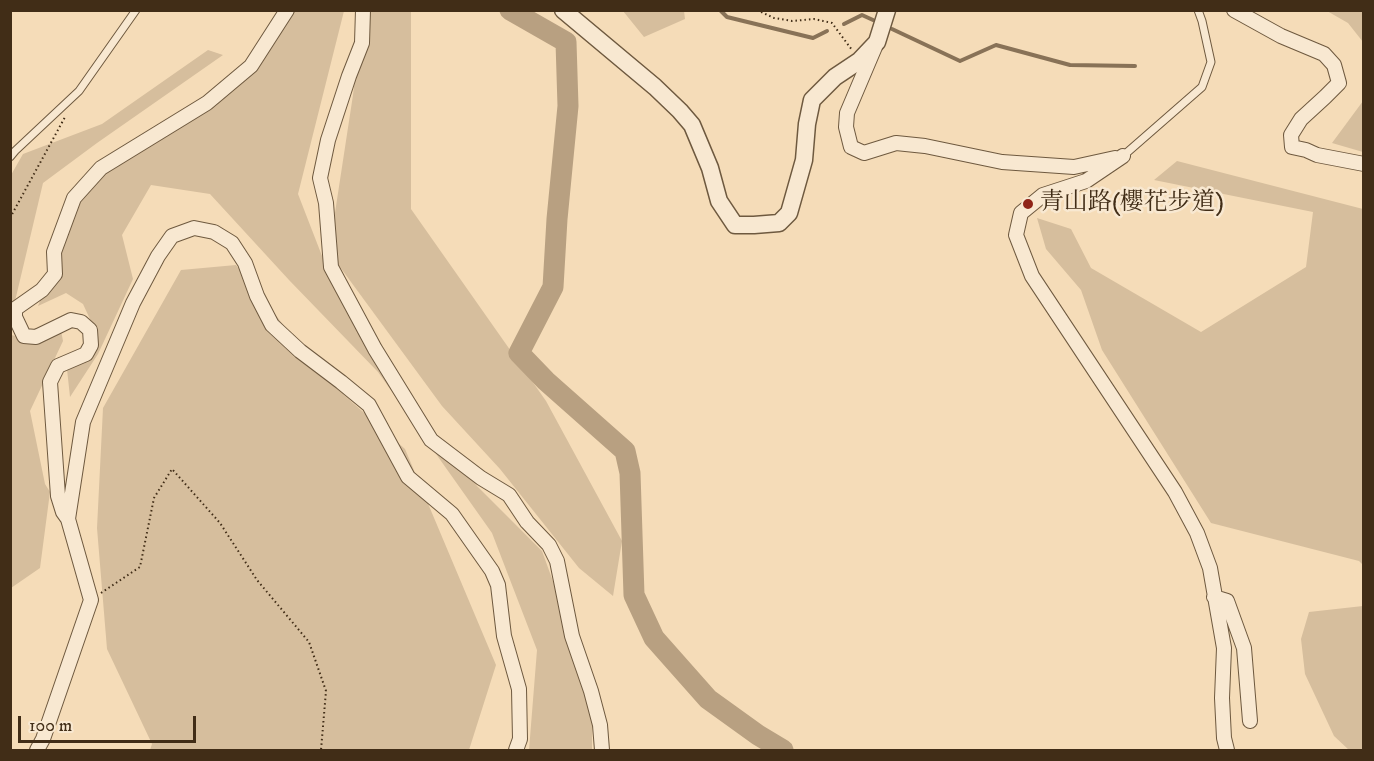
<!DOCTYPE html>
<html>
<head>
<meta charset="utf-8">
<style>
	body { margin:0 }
	#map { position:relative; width:1374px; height:761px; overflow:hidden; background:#f5dcb8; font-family:"IM FELL DW Pica",serif }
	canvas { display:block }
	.frame { position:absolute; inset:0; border:12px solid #412d17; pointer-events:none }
	.scale { position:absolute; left:18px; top:716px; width:178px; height:27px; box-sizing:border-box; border:3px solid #412d17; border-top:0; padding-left:8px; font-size:18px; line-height:21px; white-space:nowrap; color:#412d17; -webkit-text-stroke:4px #f8e8d1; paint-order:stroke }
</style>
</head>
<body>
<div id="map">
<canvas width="1374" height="761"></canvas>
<div class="frame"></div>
<div class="scale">100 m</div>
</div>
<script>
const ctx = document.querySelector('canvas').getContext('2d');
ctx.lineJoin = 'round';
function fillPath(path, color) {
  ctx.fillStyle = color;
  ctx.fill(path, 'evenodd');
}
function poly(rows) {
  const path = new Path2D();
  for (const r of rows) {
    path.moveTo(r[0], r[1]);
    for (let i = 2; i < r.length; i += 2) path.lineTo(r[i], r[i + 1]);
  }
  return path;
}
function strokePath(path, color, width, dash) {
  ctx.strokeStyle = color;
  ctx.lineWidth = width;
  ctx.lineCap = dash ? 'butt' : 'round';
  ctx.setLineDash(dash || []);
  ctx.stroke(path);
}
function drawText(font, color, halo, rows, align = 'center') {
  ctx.font = font + ' "IM FELL DW Pica","Noto Serif TC",serif';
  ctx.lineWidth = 5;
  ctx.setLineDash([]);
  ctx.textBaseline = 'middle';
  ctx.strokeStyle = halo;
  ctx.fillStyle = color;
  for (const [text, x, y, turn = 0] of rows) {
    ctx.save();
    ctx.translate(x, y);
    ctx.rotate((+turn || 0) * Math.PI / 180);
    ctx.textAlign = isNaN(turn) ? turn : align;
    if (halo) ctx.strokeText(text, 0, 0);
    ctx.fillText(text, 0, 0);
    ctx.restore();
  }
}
const green = poly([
	[283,11,344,11,298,194,329,274,374,357,477,486,542,551,592,689,592,750,529,750,537,650,492,533,378,372,289,280,210,194,151,185,122,235,133,279,98,354,70,397,67,369,95,330,83,304,66,293,38,306,88,178,188,118,261,53],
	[363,11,411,11,411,209,546,401,622,541,613,596,579,568,500,469,442,406,329,252,353,95],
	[623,11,684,11,685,19,644,37],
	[1327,11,1363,11,1363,42,1348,23],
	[208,50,223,55,97,143,43,183,11,318,11,175,23,154,102,124],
	[1363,101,1363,152,1332,143],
	[1177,161,1363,209,1363,565,1359,561,1211,523,1102,350,1081,290,1046,249,1037,218,1071,229,1091,268,1201,332,1306,267,1313,212,1154,180],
	[236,265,327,380,405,449,496,665,469,750,150,750,152,744,107,649,97,528,103,408,181,270],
	[60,325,63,341,30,411,45,484,50,492,40,568,11,588,11,335,29,339],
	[1363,606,1363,750,1349,750,1334,736,1305,674,1301,639,1309,612]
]);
const stream = poly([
	[720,10,727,17,813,38,827,31],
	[844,24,862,15,873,20],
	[892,29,960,61,996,45,1070,65,1135,66]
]);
const river = poly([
	[510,10,566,42,568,106,557,219,553,287,519,353,546,381,625,451,630,473,634,595,654,638,708,699,758,735,783,750]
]);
const path = poly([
	[757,10,774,18,792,21,814,19,832,23,852,50],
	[10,218,65,117],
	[101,593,140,567,154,498,172,469,220,523,257,580,309,642,326,691,321,750]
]);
const service = poly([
	[1123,156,1202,87,1211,62,1202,21,1198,10],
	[10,157,15,151,79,91,136,10]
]);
const minor = poly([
	[363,10,362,43,349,76,328,140,320,178,326,203,331,267,375,349,431,440,481,478,509,495,527,522,549,545,557,561,572,636,591,691,600,725,602,750],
	[1234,10,1281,36,1324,54,1334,65,1339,83,1325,97,1301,119,1291,135,1292,147,1306,150,1317,155,1364,164],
	[875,47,847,113,846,127,851,147,864,153,896,143,925,146,1002,162,1074,167,1115,158],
	[1123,156,1086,181,1043,195,1021,213,1016,235,1032,276,1175,492,1197,533,1210,568,1224,648,1222,698,1224,738,1227,750],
	[68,519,63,512,58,496,50,382,58,366,86,354,91,345,90,330,81,322,71,320,36,337,24,336,15,317,15,309,42,290,55,274,54,252,74,198,101,168,207,103,251,66,287,10],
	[1214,597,1227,601,1244,648,1250,721],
	[37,750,43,739,91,600,68,519,83,422,133,303,158,256,172,236,194,228,214,232,232,243,245,263,257,296,272,325,300,351,341,382,369,405,408,477,452,514,492,571,498,585,504,636,519,689,520,739,516,750]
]);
const tertiary = poly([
	[563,10,655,87,680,111,692,125,710,168,719,201,735,225,754,225,779,223,789,213,804,160,807,124,812,100,835,77,859,61,877,42,887,10]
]);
const markers = [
	[1028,204,6,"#8f2418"]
];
const poiNames = [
	["青山路(櫻花步道)",1040,204]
];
fillPath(green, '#d6be9d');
strokePath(stream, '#887257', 4);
strokePath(river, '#b8a081', 21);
strokePath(service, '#6e593f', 9);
strokePath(minor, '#6e593f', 16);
strokePath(tertiary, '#6e593f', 19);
strokePath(path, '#412d17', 2, [1.5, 3]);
strokePath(service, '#f8e8d1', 7);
strokePath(minor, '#f8e8d1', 14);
strokePath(tertiary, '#f8e8d1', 16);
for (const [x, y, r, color] of markers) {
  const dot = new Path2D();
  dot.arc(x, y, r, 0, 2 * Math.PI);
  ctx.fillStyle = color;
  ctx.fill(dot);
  strokePath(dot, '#f8e8d1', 2);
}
drawText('24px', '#412d17', '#f8e8d1', poiNames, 'left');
</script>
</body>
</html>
